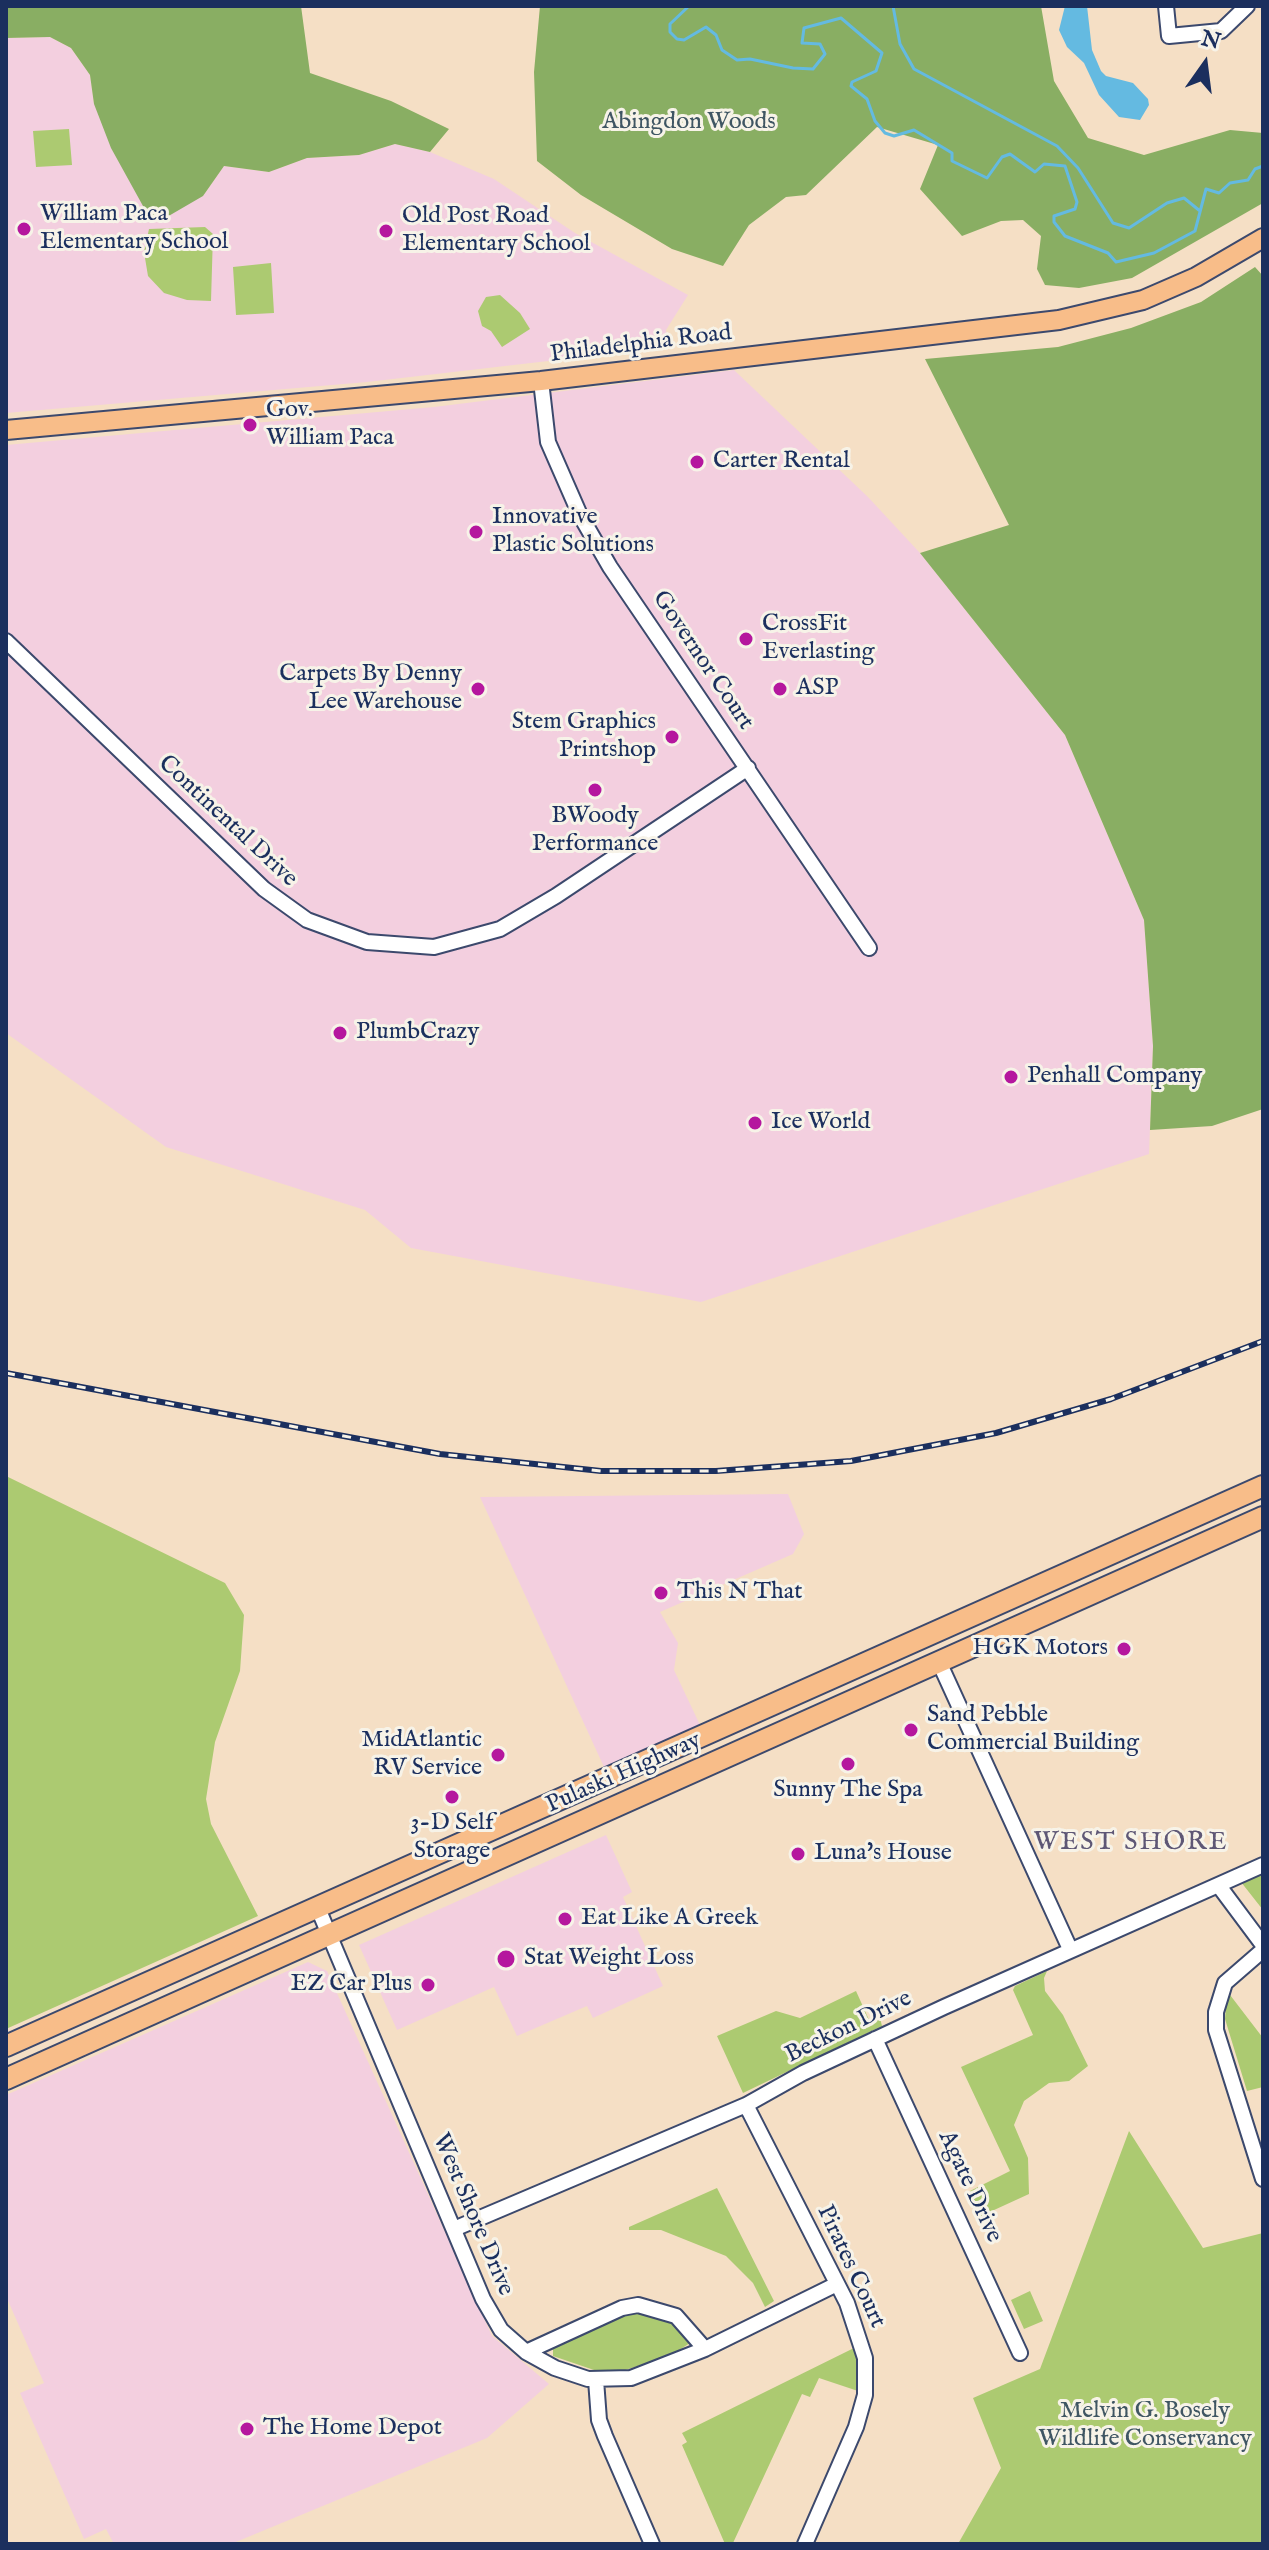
<!DOCTYPE html>
<html>
<head>
<meta charset="utf-8">
<style>
	body { margin:0 }
	#map { position:relative; width:1269px; height:2550px; overflow:hidden; background:#f5dfc5; font-family:"IM FELL English",serif }
	canvas { display:block }
	.frame { position:absolute; inset:0; border:8px solid #1b2f5e; pointer-events:none }
	.north { position:absolute; left:1165px; top:24px; width:80px; height:80px; -webkit-text-stroke:6px #f7f3e8; paint-order:stroke; rotate:14deg; font-size:22px; font-weight:700; line-height:32px; text-align:center; color:#1b2f5e }
	.north::after { content:''; display:block; margin:auto; width:28px; height:36px; background:#1b2f5e; clip-path:polygon(50% 0,100% 100%,50% 72%,0 100%) }
</style>
</head>
<body>
<div id="map">
<canvas width="1269" height="2550"></canvas>
<div class="frame"></div>
<div class="north">N</div>
</div>
<script>
const ctx = document.querySelector('canvas').getContext('2d');
ctx.lineJoin = 'round';
function fillPath(path, color) {
  ctx.fillStyle = color;
  ctx.fill(path, 'evenodd');
}
function poly(rows) {
  const path = new Path2D();
  for (const r of rows) {
    path.moveTo(r[0], r[1]);
    for (let i = 2; i < r.length; i += 2) path.lineTo(r[i], r[i + 1]);
  }
  return path;
}
function strokePath(path, color, width, dash) {
  ctx.strokeStyle = color;
  ctx.lineWidth = width;
  ctx.lineCap = dash ? 'butt' : 'round';
  ctx.setLineDash(dash || []);
  ctx.stroke(path);
}
function drawText(font, color, halo, rows, align = 'center') {
  ctx.font = font + ' "IM FELL English",serif';
  ctx.lineWidth = 6;
  ctx.setLineDash([]);
  ctx.textBaseline = 'middle';
  ctx.strokeStyle = halo;
  ctx.fillStyle = color;
  for (const [text, x, y, turn = 0] of rows) {
    ctx.save();
    ctx.translate(x, y);
    ctx.rotate((+turn || 0) * Math.PI / 180);
    ctx.textAlign = isNaN(turn) ? turn : align;
    if (halo) ctx.strokeText(text, 0, 0);
    ctx.fillText(text, 0, 0);
    ctx.restore();
  }
}
const built = poly([
	[50,37,71,48,90,75,94,104,203,196,224,166,269,172,307,158,359,155,395,144,430,152,494,179,575,233,688,295,666,330,669,347,367,382,6,413,6,38],
	[734,370,868,497,920,553,1065,735,1144,920,1153,1046,1149,1154,701,1302,411,1248,365,1210,166,1147,6,1033,6,445,434,407],
	[788,1494,804,1534,793,1554,660,1612,678,1643,674,1670,700,1725,604,1767,480,1497],
	[606,1835,632,1892,623,1897,663,1986,593,2018,587,2006,517,2036,494,1987,397,2030,359,1945],
	[308,1962,327,1971,492,2336,549,2384,487,2438,231,2544,114,2544,106,2529,84,2539,20,2393,44,2383,6,2296,6,2095]
]);
const green = poly([
	[69,129,72,165,36,167,33,131],
	[205,227,213,234,211,301,187,300,164,293,148,276,144,252,149,229],
	[271,263,274,313,236,315,233,267],
	[500,295,520,313,530,329,502,347,491,331,482,326,478,311,486,297],
	[6,1476,225,1583,244,1615,240,1671,215,1742,206,1799,211,1824,258,1916,6,2029],
	[1263,1873,1263,1910,1241,1882],
	[1047,1971,1044,1978,1045,1991,1063,2015,1088,2066,1069,2081,1049,2083,1024,2101,1014,2125,1028,2158,1029,2194,981,2216,970,2191,1010,2171,961,2067,1033,2035,1013,1990,1015,1986],
	[856,1991,870,2022,880,2018,882,2026,743,2093,717,2036,776,2011,800,2018],
	[1227,1991,1263,2038,1263,2087,1247,2091,1225,2019],
	[1129,2131,1203,2248,1263,2233,1263,2544,958,2544,1001,2468,973,2398,1040,2369],
	[717,2188,774,2301,765,2307,753,2283,726,2256,661,2230,629,2230,629,2227],
	[1030,2291,1043,2321,1024,2329,1011,2300],
	[632,2311,661,2313,691,2337,690,2343,670,2356,625,2370,594,2370,553,2356,553,2346],
	[856,2347,858,2391,819,2378,810,2397,802,2394,733,2543,725,2544,682,2445,687,2442,682,2433]
]);
const forest = poly([
	[6,6,301,6,310,73,391,101,449,129,430,152,395,144,359,155,307,158,269,172,224,166,203,196,160,221,143,206,111,148,94,104,90,75,71,48,50,37,6,38],
	[540,6,1041,6,1054,81,1088,138,1144,155,1230,130,1263,133,1263,203,1132,278,1079,288,1045,285,1037,269,1041,236,1023,220,1001,221,962,236,920,189,938,145,877,127,806,195,786,197,749,225,723,266,672,249,581,195,537,161,534,72],
	[1255,267,1263,276,1263,1109,1212,1126,1150,1130,1153,1046,1144,920,1065,735,920,553,1009,525,925,359,1058,347,1131,328,1201,302]
]);
const water = poly([
	[1065,6,1087,6,1092,50,1101,71,1106,76,1133,83,1148,99,1149,105,1140,120,1119,117,1099,95,1084,63,1067,47,1059,30]
]);
const stream = poly([
	[689,6,670,24,670,32,677,39,684,40,706,27,716,35,722,50,737,60,750,59,793,68,813,69,825,54,820,44,802,43,804,28,841,18,882,53,876,71,852,82,851,86,867,99,875,121,885,133,894,136,914,130,952,153,952,161,987,178,1002,157,1010,154,1035,172,1044,164,1065,166,1077,202,1075,209,1054,216,1054,222,1065,236,1108,253,1116,262,1154,253,1195,231,1206,189,1219,193,1230,183,1248,180,1255,169,1263,166],
	[893,6,900,44,914,69,1057,146,1078,168,1113,223,1129,228,1167,203,1184,198,1200,211]
]);
const minor = poly([
	[1166,6,1169,36,1221,31,1247,6],
	[541,381,548,442,580,515,610,567,869,948],
	[6,641,264,889,307,920,367,942,434,947,500,929,556,896,748,768],
	[939,1662,1070,1949],
	[1219,1886,1263,1945],
	[317,1906,483,2299,501,2330,526,2352,555,2368,588,2379,631,2378,705,2349,837,2284],
	[1263,1950,1225,1983,1216,2012,1216,2030,1263,2179],
	[875,2039,1020,2353],
	[746,2105,847,2303,865,2358,865,2395,856,2427,805,2544],
	[454,2229,746,2105,803,2073,944,2007,1263,1865],
	[526,2352,622,2308,638,2305,676,2316,705,2349],
	[596,2380,599,2420,605,2436,652,2544]
]);
const major = poly([
	[6,430,541,381,1059,320,1143,300,1196,277,1263,238]
]);
const highway = poly([
	[6,2046,1263,1486],
	[6,2079,1263,1517]
]);
const rail = poly([
	[6,1373,440,1454,601,1471,716,1471,851,1461,996,1433,1111,1399,1263,1341]
]);
const markers = [
	[24,229,8,"#b5179e"],
	[386,231,8,"#b5179e"],
	[250,425,8,"#b5179e"],
	[697,462,8,"#b5179e"],
	[476,532,8,"#b5179e"],
	[746,639,8,"#b5179e"],
	[478,689,8,"#b5179e"],
	[780,689,8,"#b5179e"],
	[672,737,8,"#b5179e"],
	[595,790,8,"#b5179e"],
	[340,1033,8,"#b5179e"],
	[1011,1077,8,"#b5179e"],
	[755,1123,8,"#b5179e"],
	[661,1593,8,"#b5179e"],
	[1124,1649,8,"#b5179e"],
	[911,1730,8,"#b5179e"],
	[498,1755,8,"#b5179e"],
	[848,1764,8,"#b5179e"],
	[452,1797,8,"#b5179e"],
	[798,1854,8,"#b5179e"],
	[565,1919,8,"#b5179e"],
	[506,1959,10,"#b5179e"],
	[428,1985,8,"#b5179e"],
	[247,2429,8,"#b5179e"]
];
const parkNames = [
	["Abingdon Woods",689,123],
	["Melvin G. Bosely",1145,2412],
	["Wildlife Conservancy",1145,2440]
];
const poiNames = [
	["William Paca",40,215],
	["Elementary School",40,243],
	["Old Post Road",402,217],
	["Elementary School",402,245],
	["Gov.",266,411],
	["William Paca",266,439],
	["Carter Rental",713,462],
	["Innovative",492,518],
	["Plastic Solutions",492,546],
	["CrossFit",762,625],
	["Everlasting",762,653],
	["Carpets By Denny",462,675,"right"],
	["Lee Warehouse",462,703,"right"],
	["ASP",796,689],
	["Stem Graphics",656,723,"right"],
	["Printshop",656,751,"right"],
	["BWoody",595,817,"center"],
	["Performance",595,845,"center"],
	["PlumbCrazy",356,1033],
	["Penhall Company",1027,1077],
	["Ice World",771,1123],
	["This N That",677,1593],
	["HGK Motors",1108,1649,"right"],
	["Sand Pebble",927,1716],
	["Commercial Building",927,1744],
	["MidAtlantic",482,1741,"right"],
	["RV Service",482,1769,"right"],
	["Sunny The Spa",848,1791,"center"],
	["3-D Self",452,1824,"center"],
	["Storage",452,1852,"center"],
	["Luna's House",814,1854],
	["Eat Like A Greek",581,1919],
	["Stat Weight Loss",524,1959],
	["EZ Car Plus",412,1985,"right"],
	["The Home Depot",263,2429]
];
const streetNames = [
	["Philadelphia Road",641,345,-7],
	["Governor Court",702,661,56],
	["Continental Drive",227,822,43],
	["Pulaski Highway",624,1774,-24],
	["Beckon Drive",849,2028,-26],
	["Agate Drive",969,2187,65],
	["West Shore Drive",472,2215,67],
	["Pirates Court",850,2267,65]
];
const neighbourhoodNames = [
	["WEST SHORE",1131,1844]
];
fillPath(built, '#f3cfdf');
fillPath(green, '#acca71');
fillPath(forest, '#89ae63');
fillPath(water, '#64bae1');
strokePath(stream, '#64bae1', 3);
strokePath(minor, '#3c496d', 18);
strokePath(major, '#3c496d', 22);
strokePath(highway, '#3c496d', 24);
strokePath(minor, '#fff', 14);
strokePath(major, '#f8bd89', 18);
strokePath(highway, '#f8bd89', 20);
strokePath(rail, '#1b2f5e', 6);
strokePath(rail, '#f7f3e8', 3, [9]);
for (const [x, y, r, color] of markers) {
  const dot = new Path2D();
  dot.arc(x, y, r, 0, 2 * Math.PI);
  ctx.fillStyle = color;
  ctx.fill(dot);
  strokePath(dot, '#f7f3e8', 3);
}
drawText('24px', '#3f5663', '#f7f3e8', parkNames);
drawText('24px', '#1b2f5e', '#f7f3e8', poiNames, 'left');
drawText('24px', '#1b2f5e', '#f7f3e8', streetNames);
ctx.letterSpacing = '2px';
drawText('26px', '#5e5775', '#f7f3e8', neighbourhoodNames);
ctx.letterSpacing = '0px';
</script>
</body>
</html>
